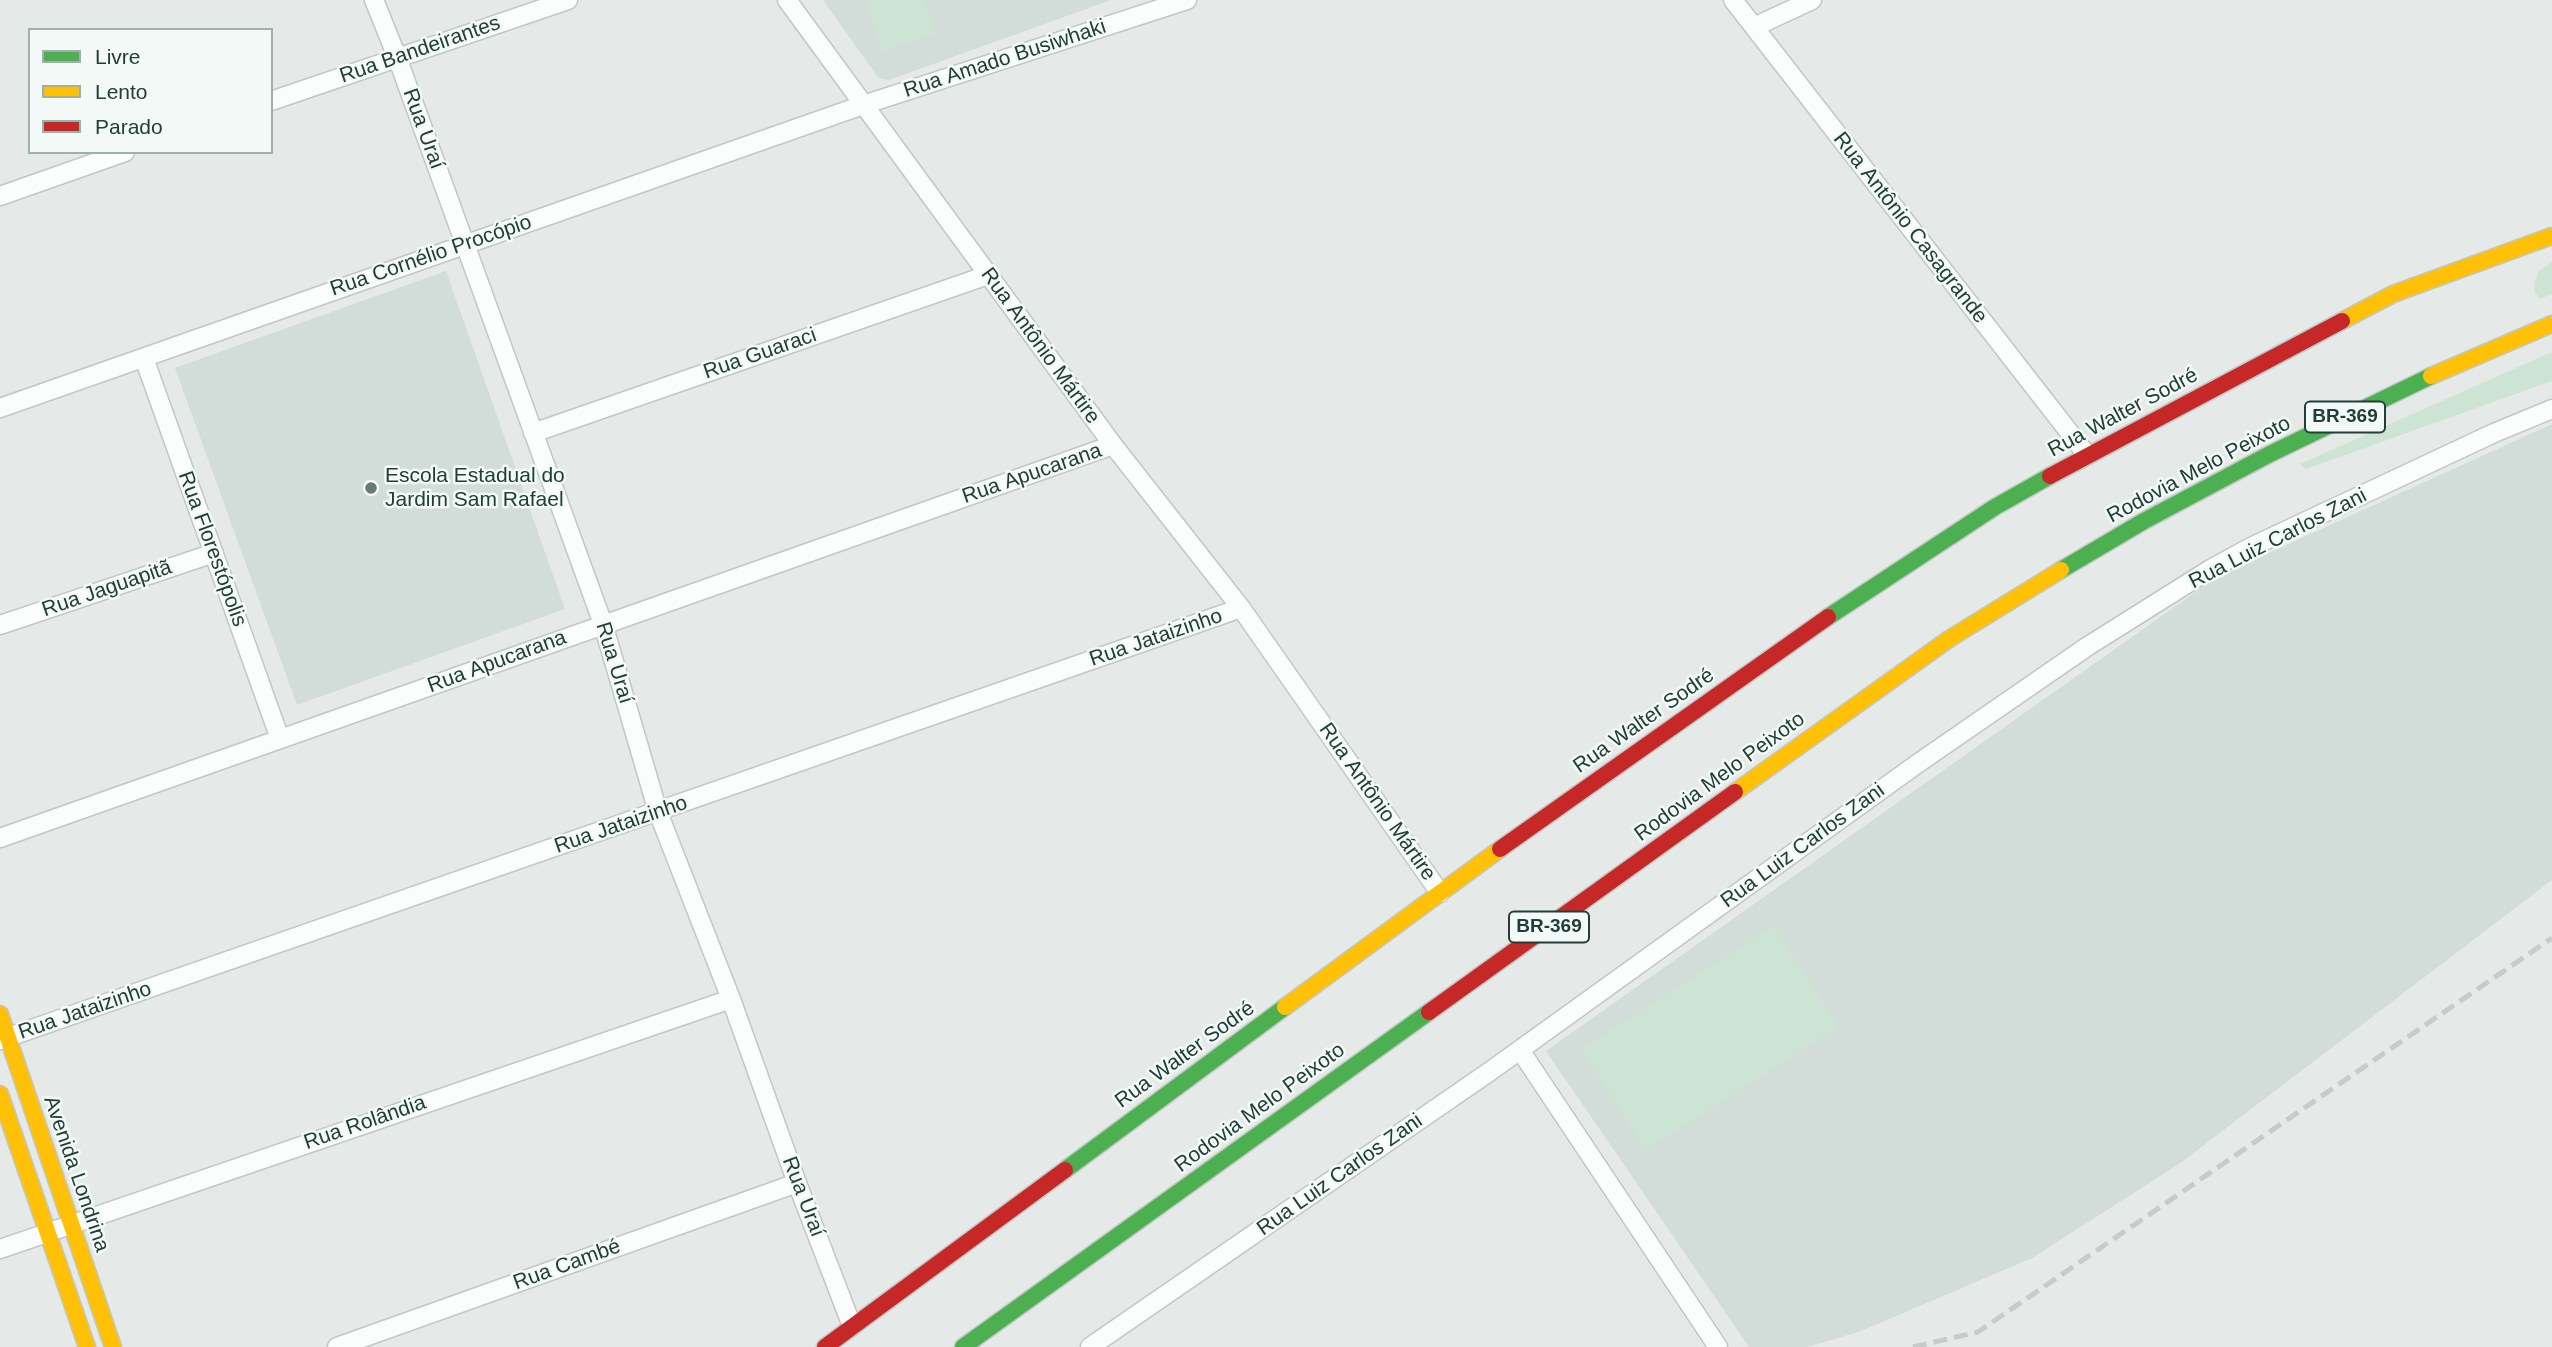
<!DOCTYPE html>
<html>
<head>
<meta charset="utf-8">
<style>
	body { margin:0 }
	#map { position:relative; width:2552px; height:1347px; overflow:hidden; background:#e5eae8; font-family:Arial,sans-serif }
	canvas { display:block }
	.legend { position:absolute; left:28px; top:28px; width:245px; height:126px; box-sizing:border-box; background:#f3f9f6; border:2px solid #9fafa9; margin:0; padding:9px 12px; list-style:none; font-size:21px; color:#213f36 }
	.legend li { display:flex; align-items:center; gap:14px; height:35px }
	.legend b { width:35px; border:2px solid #9fafa9 }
</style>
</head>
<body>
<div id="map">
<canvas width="2552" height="1347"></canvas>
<ul class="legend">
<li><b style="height:9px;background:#4caf50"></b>Livre</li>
<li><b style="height:9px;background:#ffc107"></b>Lento</li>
<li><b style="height:9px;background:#c62828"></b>Parado</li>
</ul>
</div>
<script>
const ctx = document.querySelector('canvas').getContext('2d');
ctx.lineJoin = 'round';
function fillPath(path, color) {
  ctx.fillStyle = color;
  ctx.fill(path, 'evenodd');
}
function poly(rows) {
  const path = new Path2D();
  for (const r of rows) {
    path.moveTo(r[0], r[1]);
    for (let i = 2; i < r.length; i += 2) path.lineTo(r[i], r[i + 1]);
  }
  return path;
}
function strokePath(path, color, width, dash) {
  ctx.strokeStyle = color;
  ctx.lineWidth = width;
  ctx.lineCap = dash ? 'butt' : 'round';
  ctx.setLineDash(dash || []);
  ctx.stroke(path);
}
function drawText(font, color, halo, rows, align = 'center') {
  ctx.font = font + ' Arial,sans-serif';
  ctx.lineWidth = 5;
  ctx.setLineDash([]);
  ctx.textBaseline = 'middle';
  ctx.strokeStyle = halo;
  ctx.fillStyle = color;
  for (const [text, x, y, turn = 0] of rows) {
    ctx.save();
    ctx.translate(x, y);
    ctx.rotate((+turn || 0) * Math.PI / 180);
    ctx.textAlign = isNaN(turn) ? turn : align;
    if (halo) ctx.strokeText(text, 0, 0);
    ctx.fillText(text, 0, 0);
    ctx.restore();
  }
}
const built = poly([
	[823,0,1111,0,889,80,881,79,875,73],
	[446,271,565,609,297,705,175,368],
	[2552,424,2552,880,2179,1164,2032,1258,1861,1331,1808,1347,1749,1347,1546,1051,2207,584,2249,562]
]);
const green = poly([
	[865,0,924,0,935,34,882,52],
	[2552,262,2552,294,2540,299,2534,291,2535,281,2539,271],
	[2552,352,2552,381,2306,469,2300,464],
	[1774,926,1839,1027,1646,1150,1581,1049]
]);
const street = poly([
	[374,0,397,57,603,624,658,812,731,999,797,1183,852,1326],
	[787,0,1113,445,1241,608,1440,893],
	[1733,0,2087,455],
	[1754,27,1812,0],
	[271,101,568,0],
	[0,196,125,152],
	[144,358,280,739],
	[0,408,863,105,1187,0],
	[533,433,988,275],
	[0,625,214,553],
	[0,838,1113,445],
	[0,1040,1241,608],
	[1520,1050,1718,1347],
	[0,1249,731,999],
	[337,1347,797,1183],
	[1090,1347,1489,1072,1917,764,2088,646,2209,570,2251,547,2494,433,2552,409]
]);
const fast = poly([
	[2061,570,2144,521,2268,455,2431,376],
	[1828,617,1995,507,2050,476],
	[1065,1170,1285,1007],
	[963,1347,1429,1012]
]);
const slow = poly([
	[2342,321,2393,294,2552,236],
	[2431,376,2552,324],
	[1735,792,1949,639,2061,570],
	[1285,1007,1500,849],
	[0,1014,113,1347],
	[0,1094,87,1347]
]);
const jam = poly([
	[2050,476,2342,321],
	[1500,849,1828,617],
	[1429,1012,1735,792],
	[825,1347,1065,1170]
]);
const rail = poly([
	[1913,1347,1978,1332,2552,938]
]);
const markers = [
	[371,488,7,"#667b74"]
];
const shields = [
	[2345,417,80],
	[1549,927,80]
];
const shieldNames = [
	["BR-369",2345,417],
	["BR-369",1549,927]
];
const streetNames = [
	["Rua Bandeirantes",420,50,-19],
	["Rua Amado Busiwhaki",1005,59,-18],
	["Rua Uraí",423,129,70],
	["Rua Antônio Casagrande",1910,228,52],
	["Rua Cornélio Procópio",431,256,-19],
	["Rua Antônio Mártire",1040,346,54],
	["Rua Guaraci",760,354,-19],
	["Rua Walter Sodré",2123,413,-28],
	["Rodovia Melo Peixoto",2199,470,-28],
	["Rua Apucarana",1032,474,-19],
	["Rua Luiz Carlos Zani",2278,539,-27],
	["Rua Florestópolis",212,549,70],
	["Rua Jaguapitã",107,589,-19],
	["Rua Jataizinho",1156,638,-19],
	["Rua Apucarana",497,662,-20],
	["Rua Uraí",614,663,73],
	["Rua Walter Sodré",1644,721,-35],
	["Rodovia Melo Peixoto",1720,777,-36],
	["Rua Antônio Mártire",1377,802,55],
	["Rua Jataizinho",621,825,-19],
	["Rua Luiz Carlos Zani",1803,846,-36],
	["Rua Jataizinho",85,1011,-19],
	["Rua Walter Sodré",1185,1055,-36],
	["Rodovia Melo Peixoto",1260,1108,-36],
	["Rua Rolândia",365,1123,-19],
	["Avenida Londrina",76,1174,71],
	["Rua Luiz Carlos Zani",1340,1175,-35],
	["Rua Uraí",803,1197,69],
	["Rua Cambé",567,1265,-20]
];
const poiNames = [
	["Escola Estadual do",385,476],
	["Jardim Sam Rafael",385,500]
];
fillPath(built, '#d2dcd8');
fillPath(green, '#cde4d4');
strokePath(street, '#c2c7c5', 21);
strokePath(fast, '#c0c8c5', 19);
strokePath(slow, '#c0c8c5', 19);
strokePath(jam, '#c0c8c5', 19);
strokePath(street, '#fbfcfc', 18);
strokePath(fast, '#4caf50', 16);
strokePath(slow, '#ffc107', 16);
strokePath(jam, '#c62828', 16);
strokePath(rail, '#c7cbca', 5, [14, 7]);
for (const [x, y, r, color] of markers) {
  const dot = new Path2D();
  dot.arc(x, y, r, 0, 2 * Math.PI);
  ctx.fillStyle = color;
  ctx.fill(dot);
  strokePath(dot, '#f3f9f6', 2.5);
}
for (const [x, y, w] of shields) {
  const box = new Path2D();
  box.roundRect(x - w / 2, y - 15.5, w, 31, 5);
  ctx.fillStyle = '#f3f9f6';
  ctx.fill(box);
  strokePath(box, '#213f36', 2);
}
drawText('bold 19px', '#213f36', null, shieldNames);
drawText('21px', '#213f36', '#f3f9f6', streetNames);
drawText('21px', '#213f36', '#f3f9f6', poiNames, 'left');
</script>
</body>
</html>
